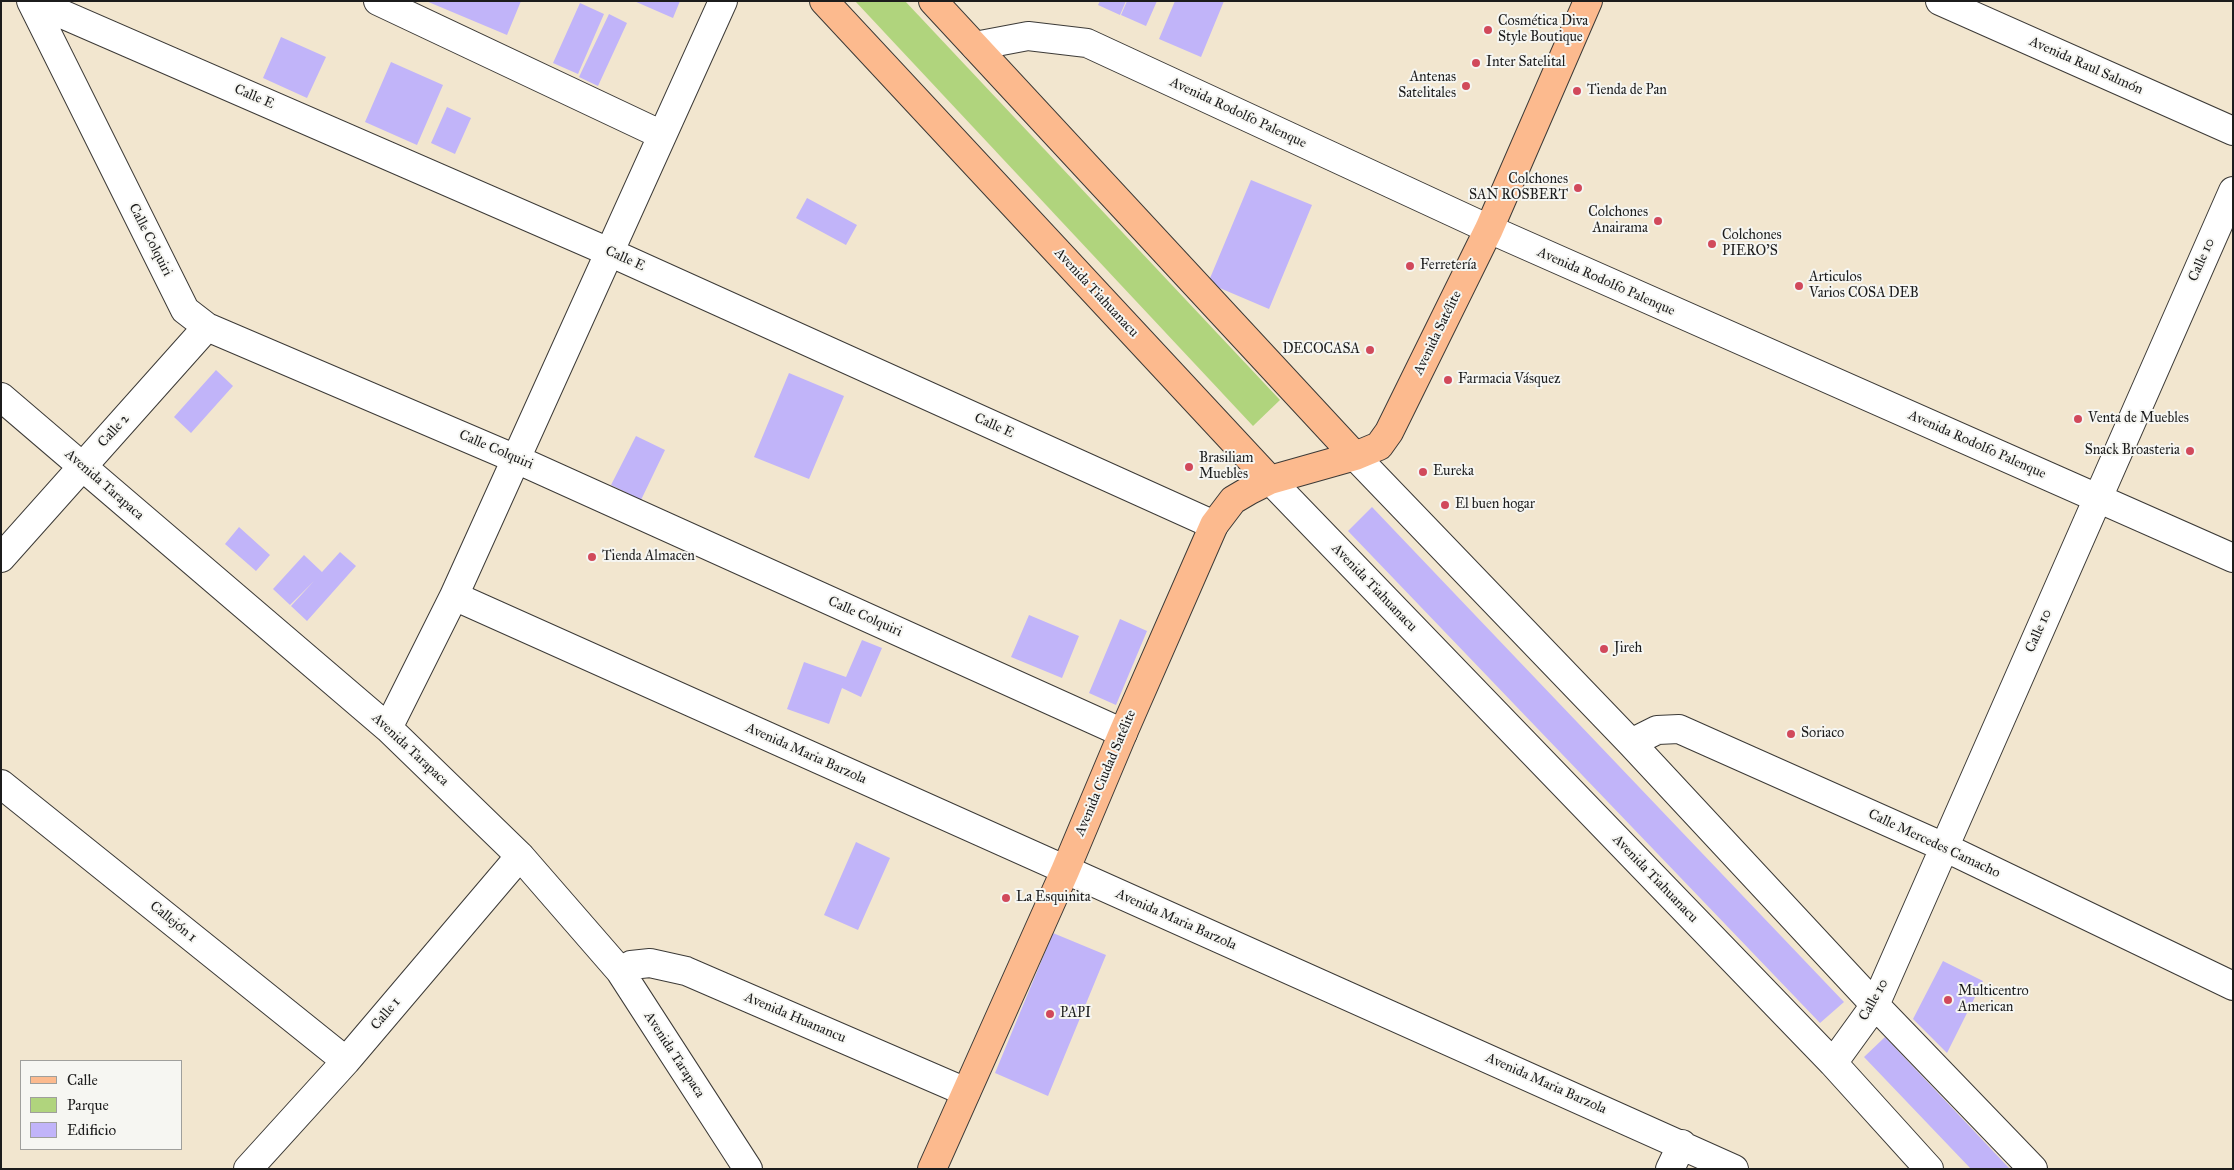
<!DOCTYPE html>
<html>
<head>
<meta charset="utf-8">
<style>
	body { margin:0 }
	#map { position:relative; width:2234px; height:1170px; overflow:hidden; background:#f2e6cf; font-family:"IM FELL Great Primer",serif }
	canvas { display:block }
	.frame { position:absolute; inset:0; border:2px solid #1c1c1c; pointer-events:none }
	.legend { position:absolute; left:20px; top:1060px; width:162px; height:90px; box-sizing:border-box; background:#f6f6f2; border:1px solid #9f9f9c; margin:0; padding:6px 9px; list-style:none; font-size:15px; color:#1c1c1c }
	.legend li { display:flex; align-items:center; gap:10px; height:25px }
	.legend b { width:25px; border:1px solid #9f9f9c }
</style>
</head>
<body>
<div id="map">
<canvas width="2234" height="1170"></canvas>
<div class="frame"></div>
<ul class="legend">
<li><b style="height:6px;background:#fcba8e"></b>Calle</li>
<li><b style="height:14px;background:#b0d47d"></b>Parque</li>
<li><b style="height:14px;background:#c1b4f9"></b>Edificio</li>
</ul>
</div>
<script>
const ctx = document.querySelector('canvas').getContext('2d');
ctx.lineJoin = 'round';
function fillPath(path, color) {
  ctx.fillStyle = color;
  ctx.fill(path, 'evenodd');
}
function poly(rows) {
  const path = new Path2D();
  for (const r of rows) {
    path.moveTo(r[0], r[1]);
    for (let i = 2; i < r.length; i += 2) path.lineTo(r[i], r[i + 1]);
  }
  return path;
}
function strokePath(path, color, width, dash) {
  ctx.strokeStyle = color;
  ctx.lineWidth = width;
  ctx.lineCap = dash ? 'butt' : 'round';
  ctx.setLineDash(dash || []);
  ctx.stroke(path);
}
function drawText(font, color, halo, rows, align = 'center') {
  ctx.font = font + ' "IM FELL Great Primer",serif';
  ctx.lineWidth = 4;
  ctx.setLineDash([]);
  ctx.textBaseline = 'middle';
  ctx.strokeStyle = halo;
  ctx.fillStyle = color;
  for (const [text, x, y, turn = 0] of rows) {
    ctx.save();
    ctx.translate(x, y);
    ctx.rotate((+turn || 0) * Math.PI / 180);
    ctx.textAlign = isNaN(turn) ? turn : align;
    if (halo) ctx.strokeText(text, 0, 0);
    ctx.fillText(text, 0, 0);
    ctx.restore();
  }
}
const green = poly([
	[855,1,905,1,1280,400,1253,426]
]);
const building = poly([
	[426,1,521,1,507,35],
	[634,1,680,1,673,18],
	[1100,1,1126,1,1120,15,1098,5],
	[1127,1,1157,1,1146,26,1121,15],
	[1175,1,1224,1,1201,57,1159,39],
	[580,3,604,14,578,74,553,63],
	[609,14,627,23,598,86,579,77],
	[281,37,326,57,307,98,263,78],
	[391,62,443,85,417,145,365,122],
	[447,107,471,118,455,154,431,143],
	[1251,180,1312,205,1269,309,1208,283],
	[807,198,857,225,846,245,796,218],
	[216,370,233,386,191,433,174,417],
	[789,373,844,396,809,479,754,457],
	[636,436,665,450,641,500,611,485],
	[1372,507,1844,1002,1820,1023,1348,531],
	[239,527,270,555,256,571,225,544],
	[340,552,356,566,307,621,291,606,314,581,290,605,273,589,304,555,322,572],
	[1029,615,1079,636,1062,678,1011,657],
	[1120,619,1147,631,1116,705,1089,693],
	[862,640,882,648,861,697,842,688,829,724,787,709,804,662,846,677],
	[856,842,890,858,858,930,824,915],
	[1053,933,1106,955,1048,1096,995,1073],
	[1943,961,1983,981,1947,1053,1913,1019],
	[1885,1037,2010,1169,1971,1169,1864,1057]
]);
const minor = poly([
	[31,1,185,310,207,327,516,459,1123,733],
	[32,1,609,252,1214,525],
	[378,1,662,135],
	[1940,1,2233,131],
	[975,46,1028,36,1087,43,1489,229,2233,558],
	[1,397,388,728,520,856,620,971,748,1169],
	[1355,456,1631,743,1875,1005,2033,1169],
	[1270,480,1833,1063,1929,1169],
	[1,558,207,327],
	[454,596,1734,1169],
	[388,728,454,596,723,1],
	[1631,743,1657,730,1679,729,1944,847,2233,986],
	[1,784,346,1061],
	[620,971,631,965,650,963,686,971,966,1092],
	[1833,1063,1875,1005,2233,191],
	[248,1169,346,1061,520,856],
	[1670,1169,1682,1144]
]);
const major = poly([
	[824,1,1270,480],
	[933,1,1355,456],
	[932,1169,1065,871,1123,733,1214,525,1233,500,1250,490,1270,480,1355,456,1379,446,1389,432,1489,229,1588,1]
]);
const markers = [
	[1488,30,5,"#d1495b"],
	[1476,63,5,"#d1495b"],
	[1466,86,5,"#d1495b"],
	[1577,91,5,"#d1495b"],
	[1578,188,5,"#d1495b"],
	[1658,221,5,"#d1495b"],
	[1712,244,5,"#d1495b"],
	[1410,266,5,"#d1495b"],
	[1799,286,5,"#d1495b"],
	[1370,350,5,"#d1495b"],
	[1448,380,5,"#d1495b"],
	[2078,419,5,"#d1495b"],
	[2190,451,5,"#d1495b"],
	[1189,467,5,"#d1495b"],
	[1423,472,5,"#d1495b"],
	[1445,505,5,"#d1495b"],
	[592,557,5,"#d1495b"],
	[1604,649,5,"#d1495b"],
	[1791,734,5,"#d1495b"],
	[1006,898,5,"#d1495b"],
	[1948,1000,5,"#d1495b"],
	[1050,1014,5,"#d1495b"]
];
const poiNames = [
	["Cosmética Diva",1498,22],
	["Style Boutique",1498,38],
	["Inter Satelital",1486,63],
	["Antenas",1456,78,"right"],
	["Satelitales",1456,94,"right"],
	["Tienda de Pan",1587,91],
	["Colchones",1568,180,"right"],
	["SAN ROSBERT",1568,196,"right"],
	["Colchones",1648,213,"right"],
	["Anairama",1648,229,"right"],
	["Colchones",1722,236],
	["PIERO'S",1722,252],
	["Ferretería",1420,266],
	["Articulos",1809,278],
	["Varios COSA DEB",1809,294],
	["DECOCASA",1360,350,"right"],
	["Farmacia Vásquez",1458,380],
	["Venta de Muebles",2088,419],
	["Snack Broasteria",2180,451,"right"],
	["Brasiliam",1199,459],
	["Muebles",1199,475],
	["Eureka",1433,472],
	["El buen hogar",1455,505],
	["Tienda Almacen",602,557],
	["Jireh",1614,649],
	["Soriaco",1801,734],
	["La Esquinita",1016,898],
	["Multicentro",1958,992],
	["American",1958,1008],
	["PAPI",1060,1014]
];
const streetNames = [
	["Avenida Raul Salmón",2086,66,24],
	["Calle E",254,97,23],
	["Avenida Rodolfo Palenque",1238,113,25],
	["Calle Colquiri",150,240,63],
	["Calle E",625,259,24],
	["Calle 10",2202,260,-66],
	["Avenida Rodolfo Palenque",1606,282,24],
	["Avenida Tiahuanacu",1096,293,47],
	["Avenida Satélite",1438,333,-64],
	["Calle E",994,426,24],
	["Calle 2",114,431,-48],
	["Avenida Rodolfo Palenque",1977,445,24],
	["Calle Colquiri",496,450,23],
	["Avenida Tarapaca",104,485,41],
	["Avenida Tiahuanacu",1374,588,46],
	["Calle Colquiri",865,617,24],
	["Calle 10",2039,631,-66],
	["Avenida Tarapaca",410,750,43],
	["Avenida Maria Barzola",806,754,24],
	["Avenida Ciudad Satélite",1106,773,-67],
	["Calle Mercedes Camacho",1934,844,25],
	["Avenida Tiahuanacu",1655,879,46],
	["Avenida Maria Barzola",1176,920,24],
	["Callejón 1",173,922,39],
	["Calle 10",1874,1000,-61],
	["Calle 1",386,1014,-50],
	["Avenida Huanancu",795,1018,23],
	["Avenida Tarapaca",674,1055,57],
	["Avenida Maria Barzola",1546,1084,24]
];
fillPath(green, '#b0d47d');
fillPath(building, '#c1b4f9');
strokePath(minor, '#3c3a37', 30);
strokePath(major, '#3c3a37', 30);
strokePath(minor, '#fff', 28);
strokePath(major, '#fcba8e', 28);
for (const [x, y, r, color] of markers) {
  const dot = new Path2D();
  dot.arc(x, y, r, 0, 2 * Math.PI);
  ctx.fillStyle = color;
  ctx.fill(dot);
  strokePath(dot, '#f6f6f2', 2);
}
drawText('14px', '#1c1c1c', '#f6f6f2', poiNames, 'left');
drawText('14px', '#1c1c1c', '#f6f6f2', streetNames);
</script>
</body>
</html>
